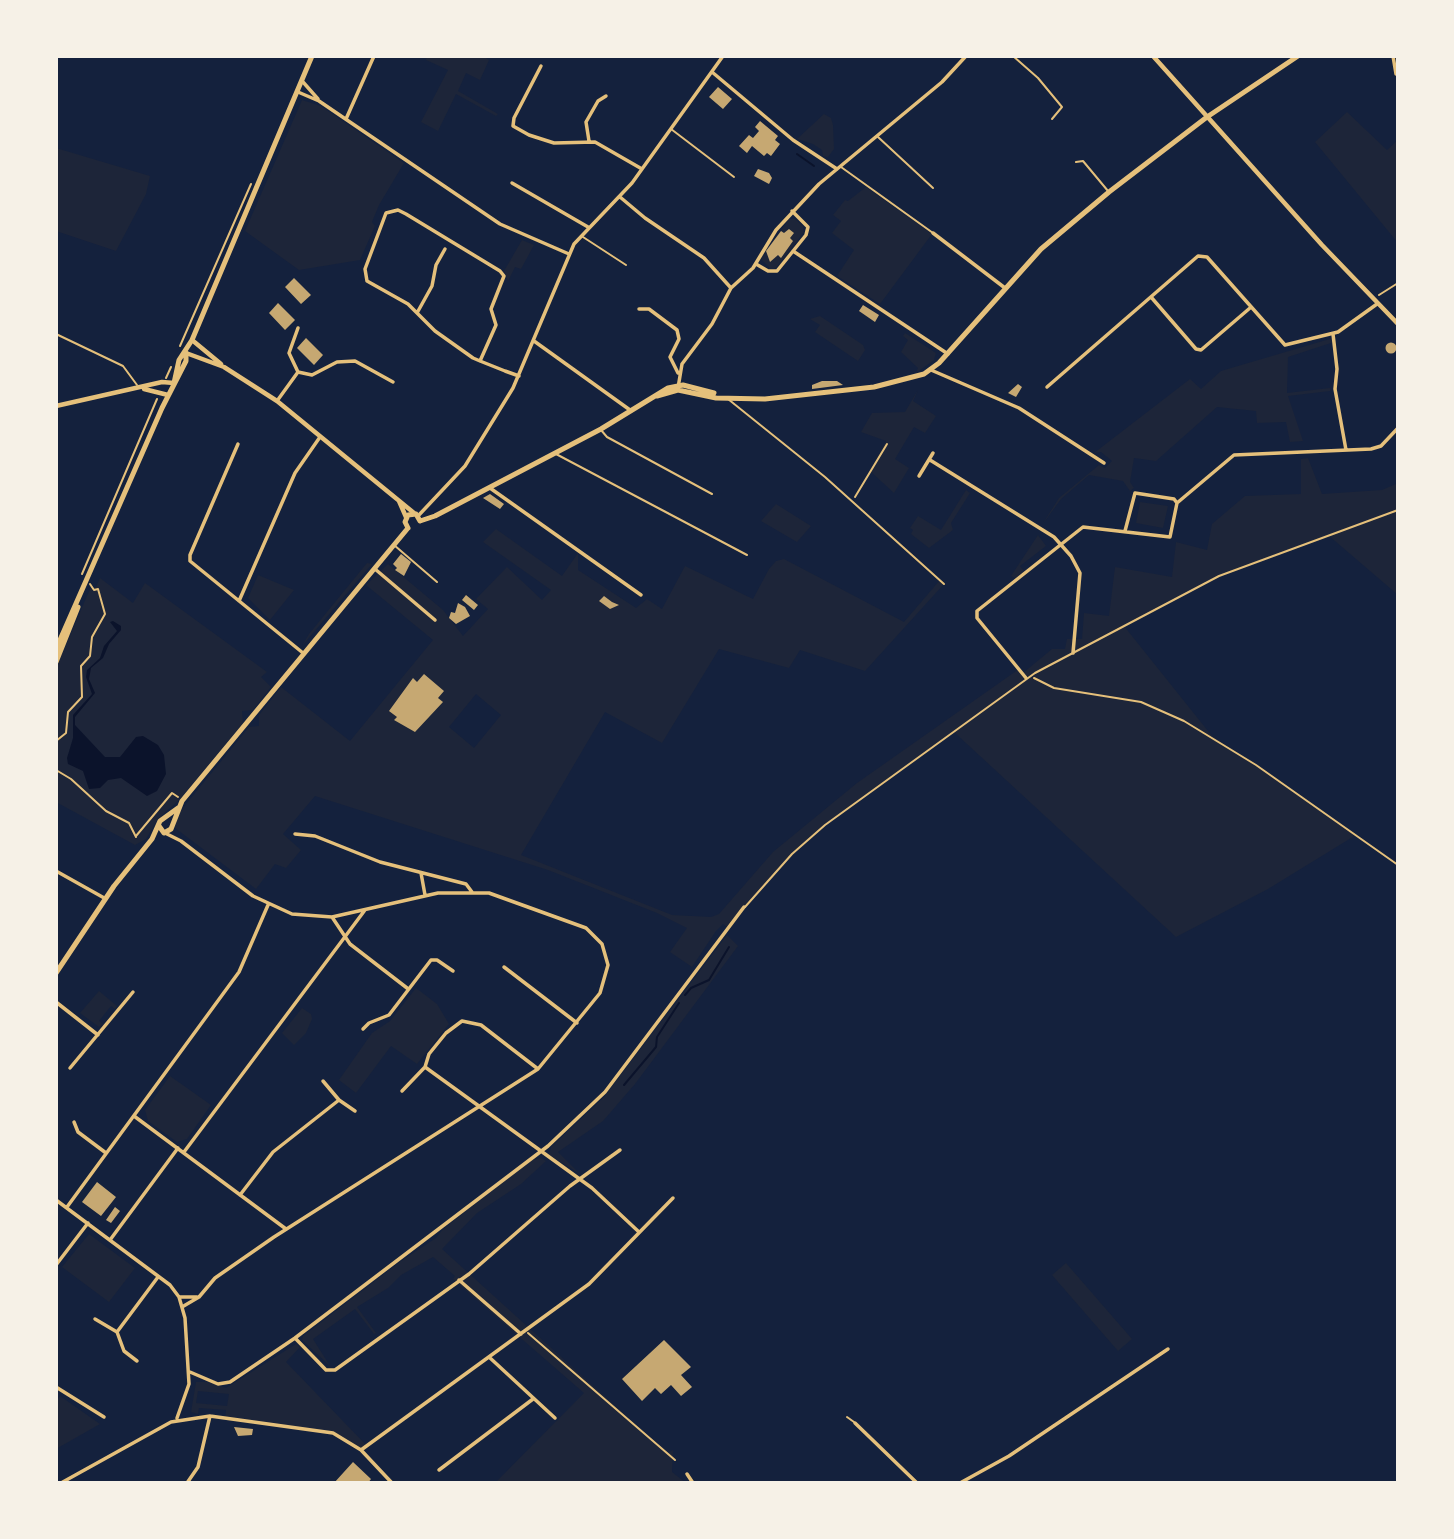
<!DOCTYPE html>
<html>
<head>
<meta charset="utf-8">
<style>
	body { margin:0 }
	#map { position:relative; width:1454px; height:1539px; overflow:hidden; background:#14213d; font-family:"Exo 2",sans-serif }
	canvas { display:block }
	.frame { position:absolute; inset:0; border:58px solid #f6f1e7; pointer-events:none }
</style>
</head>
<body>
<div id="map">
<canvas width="1454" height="1539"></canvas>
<div class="frame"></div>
</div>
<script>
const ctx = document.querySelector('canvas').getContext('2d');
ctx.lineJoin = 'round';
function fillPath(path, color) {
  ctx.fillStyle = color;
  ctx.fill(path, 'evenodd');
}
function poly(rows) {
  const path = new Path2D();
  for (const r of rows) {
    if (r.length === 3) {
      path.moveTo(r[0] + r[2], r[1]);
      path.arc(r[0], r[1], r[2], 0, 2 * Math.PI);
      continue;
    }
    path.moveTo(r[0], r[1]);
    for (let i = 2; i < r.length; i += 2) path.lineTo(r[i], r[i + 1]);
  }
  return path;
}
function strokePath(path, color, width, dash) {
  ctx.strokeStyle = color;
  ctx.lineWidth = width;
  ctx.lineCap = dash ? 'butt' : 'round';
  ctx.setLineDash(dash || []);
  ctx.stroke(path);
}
const green = poly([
	[427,56,483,56,489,60,480,80,466,73,458,91,498,114,496,116,456,94,438,131,421,122,448,70,426,60],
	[302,100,321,106,404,163,379,205,372,222,375,226,360,260,299,270,245,231],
	[1347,112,1387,150,1398,140,1398,243,1315,142],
	[824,114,831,118,833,125,834,149,828,157,823,156,822,150,813,144,797,139],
	[56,148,150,176,146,194,116,251,56,231],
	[866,187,932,234,880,304,837,276,854,250,832,233,841,221,833,215,845,200,848,201],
	[789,219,795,219,803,226,804,232,776,268,771,269,761,259],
	[522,240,534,245,521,269,515,267,508,281,504,271],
	[820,316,863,345,865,350,858,361,815,332,820,325,810,319],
	[905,333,936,353,934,360,916,373,918,368,901,352,908,340,903,336],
	[1333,338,1334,342,1288,357,1287,393,1330,388,1330,391,1288,396,1303,441,1290,442,1286,422,1257,423,1256,411,1217,407,1156,461,1134,458,1130,482,1134,488,1130,491,1123,481,1089,475,1061,499,1042,525,1059,498,1099,465,1105,468,1112,461,1101,452,1094,453,1190,379,1201,389,1221,371],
	[918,390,913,401,936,416,925,433,914,427,895,459,909,468,894,493,870,471,886,441,861,432,872,413,905,412],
	[1308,458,1322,494,1382,490,1398,483,1398,595,1328,535,1219,576,1124,626,1212,736,1356,835,1268,889,1176,937,954,732,825,825,792,854,728,928,723,924,716,931,692,967,670,952,687,928,657,913,548,870,315,796,283,834,301,850,286,868,275,864,256,889,175,828,178,815,186,804,249,727,259,726,259,715,281,687,350,741,433,640,366,585,388,564,443,610,463,636,488,609,476,599,507,567,542,600,551,590,483,542,496,529,562,576,578,553,578,570,636,608,647,599,662,609,685,566,753,599,769,569,776,561,784,559,904,622,940,580,944,584,865,671,800,650,789,668,719,649,662,743,605,712,521,855,672,915,711,917,719,914,773,852,857,783,1019,669,1023,673,1052,649,1065,649,1067,639,1082,639,1084,613,1109,616,1115,567,1172,577,1176,542,1207,550,1212,524,1245,496,1301,494,1301,459],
	[476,694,501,715,474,748,449,727],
	[966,490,970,493,951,523,953,530,929,548,911,534,913,530,910,528,918,516,941,530],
	[1140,502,1168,506,1163,528,1136,523],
	[776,504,811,526,797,542,761,521],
	[1038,535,1046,546,1020,566,1024,571,1015,578,1011,576],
	[367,563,372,564,302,646,309,634],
	[258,575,294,590,270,620,248,598],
	[100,578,133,603,145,583,267,672,261,677,271,687,253,710,242,711,243,723,180,799,158,819,146,839,135,845,56,802,56,668,90,589,96,587],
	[727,935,738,946,635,1084,603,1121,558,1152,580,1174,549,1155,551,1147,604,1097],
	[416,988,437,1004,449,1024,417,1064,391,1046,356,1093,339,1080,372,1033,390,1021],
	[99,991,117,1006,115,1009,111,1006,99,1021,103,1024,99,1027,80,1013],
	[302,1008,311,1014,312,1019,306,1033,294,1045,282,1033],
	[170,1076,211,1105,187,1139,177,1142,148,1121,145,1110],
	[541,1158,546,1161,521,1184,477,1213,442,1249,667,1453,673,1450,672,1472,686,1483,495,1483,584,1393,462,1287,453,1279,455,1276,433,1257,401,1275,388,1288,357,1307,376,1333,374,1334,355,1309,313,1339,330,1366,302,1340,303,1336,401,1261,436,1238,443,1229,532,1160],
	[89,1234,135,1268,109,1302,62,1267],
	[1066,1263,1132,1339,1118,1351,1052,1275],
	[296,1344,300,1347,286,1362,367,1446,361,1450,346,1439,323,1431,225,1418,226,1410,199,1408,198,1414,191,1412,196,1382,208,1382,226,1388],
	[198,1391,229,1394,227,1406,196,1403],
	[60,1396,100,1424,56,1449,56,1401]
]);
const water = poly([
	[113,621,121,626,121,630,109,644,103,658,91,668,89,679,95,693,75,717,75,725,105,757,120,757,136,737,143,736,158,745,164,755,166,774,157,791,147,796,121,778,108,780,100,788,89,789,83,771,68,764,67,758,73,738,73,715,92,694,86,677,87,670,100,658,104,646,117,631,110,622]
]);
const stream = poly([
	[797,154,814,166],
	[685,995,691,988,709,980,729,947],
	[624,1085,656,1047,657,1037,679,1003]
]);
const building = poly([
	[718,87,732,99,723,109,709,97],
	[760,121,778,136,775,140,780,144,771,156,767,153,764,156,752,146,747,153,739,146,749,135,753,138,759,131,755,127],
	[758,169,769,173,772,178,769,184,754,176],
	[789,229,794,233,790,238,793,241,781,258,778,255,770,262,766,251,781,231,784,233],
	[294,278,311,295,301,304,285,287],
	[278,303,295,320,285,330,269,313],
	[863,305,879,315,875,322,859,311],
	[306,338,323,355,314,365,297,348],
	[1391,348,5.5],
	[822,381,837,381,843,385,812,389,812,385],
	[1018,384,1022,387,1016,397,1008,393],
	[490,494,504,504,500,509,483,498],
	[401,554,411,562,404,576,395,570,397,568,393,564],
	[466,595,478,605,474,610,462,600],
	[604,596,612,602,619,605,610,609,599,601],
	[458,603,465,607,470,616,456,624,449,618,451,612,455,613],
	[424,674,444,691,438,698,443,702,415,732,394,720,397,717,389,711,413,678,417,682],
	[97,1182,116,1197,101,1216,82,1202],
	[115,1207,120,1211,111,1223,106,1220],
	[664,1340,691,1367,681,1375,692,1387,681,1396,671,1385,661,1394,655,1388,642,1401,622,1379],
	[234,1427,253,1429,252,1435,238,1436],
	[353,1462,371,1479,368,1483,334,1483]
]);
const path = poly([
	[1379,295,1398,283],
	[180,346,251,184],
	[166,378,171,367],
	[855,497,887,444],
	[82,574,157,399],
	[1034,678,1054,688,1141,702,1184,721,1256,765,1398,865],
	[56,741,66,733,68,712,82,697,81,666,90,656,92,637,105,614,98,589,94,590,90,584],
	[56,770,71,779,106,811,129,823,136,837],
	[136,836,172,793,178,797],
	[528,1333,675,1460]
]);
const service = poly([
	[1013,56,1038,78,1062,107,1052,119],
	[671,129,734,177],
	[878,137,933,188],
	[1076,162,1083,161,1108,191],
	[841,167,933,233],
	[583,237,626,265],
	[56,334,123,366,137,385],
	[728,399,825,477,944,584],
	[601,430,607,437,712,494],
	[556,454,747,555],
	[394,545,437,582],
	[745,907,792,854,825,825,1035,673,1219,576,1398,510],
	[847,1417,854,1422]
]);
const minor = poly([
	[1393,56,1396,74],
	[541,66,514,118,513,126,529,135,554,143,595,142,642,169],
	[712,72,793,140,837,169],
	[303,82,318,99],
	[298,92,319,101,500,224,569,254],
	[346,119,374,56],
	[589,141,586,122,598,101,606,96],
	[512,183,588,227],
	[620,197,645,218,704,258,731,288],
	[933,233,1005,288],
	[793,251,948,354],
	[756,264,768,271,777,271,806,235,808,227,792,211],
	[1151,297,1196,349,1201,350,1250,308],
	[639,309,649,309,677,330,679,339,670,357,678,373],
	[417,313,432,286,436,265,445,249],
	[1333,334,1337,369,1335,389,1346,450],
	[534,341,630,410],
	[480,361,496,325,491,309,504,276,500,271,406,214,398,210,386,213,365,269,367,281,408,304,435,331,473,358,480,361,505,371,519,376],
	[931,370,1019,408,1104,463],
	[298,372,312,375,337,362,355,361,393,382],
	[1047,387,1198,256,1207,257,1285,345,1338,332,1377,304],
	[678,388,682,364,712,324,731,288,753,268,776,230,819,184,942,82,966,56],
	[277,401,298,372,289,353,298,328],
	[238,444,190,555,190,561,303,653],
	[930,460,1054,537,1071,556,1080,573,1073,653],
	[919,476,933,453],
	[490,488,641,595],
	[418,516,465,466,513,388,574,244,632,183,723,56],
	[1125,531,1135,493,1174,499,1177,503],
	[375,569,435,620],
	[239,601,295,473,320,437],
	[1026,678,977,618,977,611,1083,527,1170,537,1177,503,1234,455,1371,449,1381,446,1398,428],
	[165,833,181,841,253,896,292,914,332,917,438,893,489,893,586,928,602,944,608,965,600,993,538,1069,274,1237,215,1278,199,1297,182,1307],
	[295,834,315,836,380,862,466,884,472,892],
	[56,871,106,899],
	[421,873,425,895],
	[332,917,350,944,407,988],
	[504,967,577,1023],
	[56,1002,98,1035],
	[363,1029,369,1023,389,1015,431,960,437,960,453,971],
	[425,1067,592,1188,639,1232],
	[425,1067,429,1054,446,1033,462,1021,481,1025,538,1069],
	[70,1068,133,992],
	[323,1081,339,1100,355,1111],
	[402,1091,425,1067],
	[134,1116,286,1229],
	[74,1122,78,1132,106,1153],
	[184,1152,365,910],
	[240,1195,273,1152,339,1100],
	[56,1200,170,1285,179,1297,185,1318,189,1384,177,1418],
	[67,1207,239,972,268,905],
	[110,1240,178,1148],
	[56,1265,88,1223],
	[459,1280,521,1334],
	[180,1297,197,1297],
	[95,1319,117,1332],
	[295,1338,326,1370,335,1370,469,1274,570,1186,620,1150],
	[489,1357,555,1418],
	[137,1361,124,1351,117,1332,158,1277],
	[190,1372,218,1384,230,1382,295,1338,548,1146,605,1092,744,907],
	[56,1387,104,1417],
	[855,1423,917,1483],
	[361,1450,589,1284,673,1198],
	[439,1470,533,1399],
	[687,1474,693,1483],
	[61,1483,171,1422,210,1416,333,1433,361,1450,392,1483],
	[187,1483,198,1467,210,1416],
	[960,1483,1009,1456,1168,1349]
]);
const tertiary = poly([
	[1153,56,1322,245,1398,324],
	[192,340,221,364],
	[186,353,224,367,277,401,414,513],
	[144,389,168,395],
	[56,406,162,382,174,383],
	[399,501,406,517]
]);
const secondary = poly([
	[174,383,179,360,192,340,312,56],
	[657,396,678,390,716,398,765,399,874,387,924,374,939,363,1041,249,1109,192,1207,117,1298,56],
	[420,521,435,516,601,429,668,388,683,385,714,393],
	[408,528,405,522,408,515,416,514,420,521],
	[56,649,162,408,186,361,186,353],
	[56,662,78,607],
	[159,826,164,833,171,829,182,801,408,528],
	[56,973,114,886,152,839,160,821,178,808]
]);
fillPath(green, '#1d2539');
fillPath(water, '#0b132b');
strokePath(stream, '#0b132b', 2);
fillPath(building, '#c6a872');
strokePath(path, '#e5c07b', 2);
strokePath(service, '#e5c07b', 2);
strokePath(minor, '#e5c07b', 3.5);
strokePath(tertiary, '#e5c07b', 4.5);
strokePath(secondary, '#e5c07b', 5);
</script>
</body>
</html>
